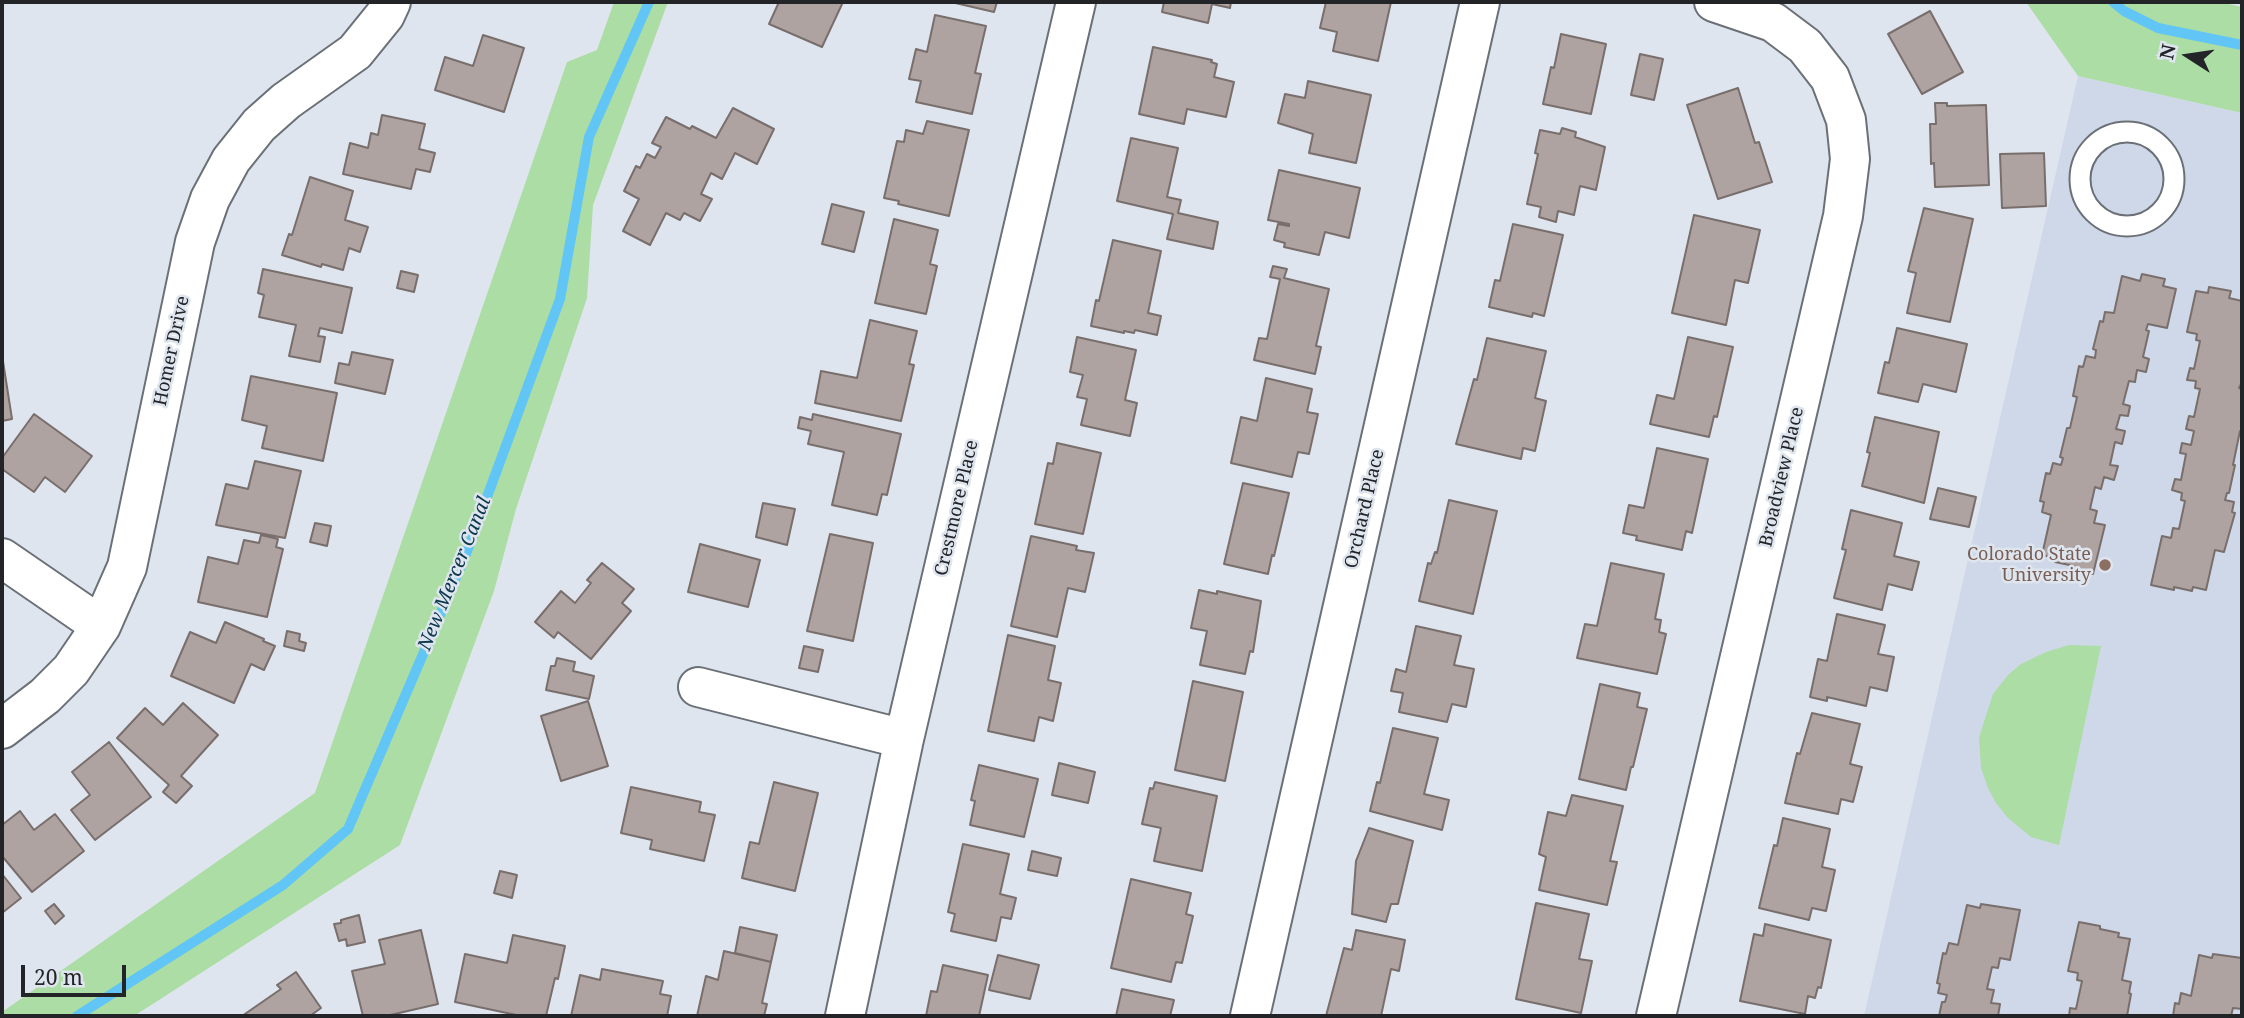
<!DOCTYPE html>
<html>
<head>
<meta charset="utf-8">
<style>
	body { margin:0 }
	#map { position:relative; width:2244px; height:1018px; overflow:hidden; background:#dfe5ee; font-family:"Noto Serif",serif }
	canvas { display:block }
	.frame { position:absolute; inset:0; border:4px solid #222427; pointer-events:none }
	.north { position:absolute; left:2153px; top:21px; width:70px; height:70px; -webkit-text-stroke:5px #dfe5ee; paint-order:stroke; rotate:282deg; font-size:19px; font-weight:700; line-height:28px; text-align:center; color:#222427 }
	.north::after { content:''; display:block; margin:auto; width:24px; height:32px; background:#222427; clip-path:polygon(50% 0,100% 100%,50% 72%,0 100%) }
	.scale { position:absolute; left:21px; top:965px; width:105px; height:32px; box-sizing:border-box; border:4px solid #222427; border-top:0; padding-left:9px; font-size:21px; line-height:24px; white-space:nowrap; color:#222427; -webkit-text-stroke:5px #dfe5ee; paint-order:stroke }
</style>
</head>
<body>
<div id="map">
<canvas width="2244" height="1018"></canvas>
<div class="frame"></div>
<div class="north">N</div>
<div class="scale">20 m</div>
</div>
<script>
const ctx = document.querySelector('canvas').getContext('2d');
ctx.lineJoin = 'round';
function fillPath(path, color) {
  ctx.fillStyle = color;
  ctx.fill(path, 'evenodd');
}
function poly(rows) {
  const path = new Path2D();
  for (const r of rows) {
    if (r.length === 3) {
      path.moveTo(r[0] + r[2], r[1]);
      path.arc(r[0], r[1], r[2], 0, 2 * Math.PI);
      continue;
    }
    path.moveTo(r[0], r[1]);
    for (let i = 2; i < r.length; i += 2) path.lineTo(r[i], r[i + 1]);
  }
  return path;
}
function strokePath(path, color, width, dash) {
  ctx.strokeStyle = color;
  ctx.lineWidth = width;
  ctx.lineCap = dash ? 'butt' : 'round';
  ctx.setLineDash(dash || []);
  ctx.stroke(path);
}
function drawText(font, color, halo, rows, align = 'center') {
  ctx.font = font + ' "Noto Serif",serif';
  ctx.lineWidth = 5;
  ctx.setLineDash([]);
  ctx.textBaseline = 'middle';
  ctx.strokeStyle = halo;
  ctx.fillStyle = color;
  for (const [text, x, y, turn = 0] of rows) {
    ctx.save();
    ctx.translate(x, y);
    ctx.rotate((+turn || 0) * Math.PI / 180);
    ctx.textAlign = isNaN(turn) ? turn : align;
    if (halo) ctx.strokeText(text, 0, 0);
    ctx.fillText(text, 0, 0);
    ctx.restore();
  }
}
const built = poly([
	[2078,76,2242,113,2242,1016,1864,1016]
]);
const green = poly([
	[614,2,668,2,593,205,587,298,516,509,494,591,400,845,134,1016,2,1016,2,1012,315,793,567,62,597,50],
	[2026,2,2220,2,2242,7,2242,113,2078,76],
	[2069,645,2101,646,2059,845,2031,837,2008,818,1996,803,1988,788,1981,768,1979,737,1993,694,2008,675,2021,664,2046,652]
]);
const stream = poly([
	[2113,2,2124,11,2158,28,2242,45],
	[77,1016,283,885,348,829,466,554,560,299,589,137,649,2]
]);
const building = poly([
	[779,2,843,2,822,47,769,24,779,2],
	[951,2,997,2,994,12,951,2],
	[1164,2,1231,2,1230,8,1212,4,1208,23,1162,12,1164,2],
	[1326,2,1391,2,1378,61,1333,51,1337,32,1320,28,1326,2],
	[1930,11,1963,72,1922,94,1888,34,1930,11],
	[935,15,986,26,975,73,981,74,972,114,916,102,921,81,909,79,916,49,927,52,935,15],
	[1561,34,1606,44,1591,114,1543,104,1551,67,1554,68,1561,34],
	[483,35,524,48,504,112,435,90,445,57,473,66,483,35],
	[1153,47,1212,60,1211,62,1217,64,1214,77,1234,82,1226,117,1187,109,1184,124,1139,114,1153,47],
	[1640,54,1663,59,1654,100,1631,95,1640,54],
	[1308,81,1371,95,1356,163,1309,153,1313,134,1278,123,1285,94,1305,98,1308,81],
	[1738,88,1755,143,1759,142,1772,182,1718,199,1687,105,1738,88],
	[1935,103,1947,103,1947,106,1986,105,1989,185,1935,187,1934,163,1931,164,1930,124,1936,124,1935,103],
	[733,108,774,129,757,164,735,153,722,179,711,173,701,194,712,199,700,221,684,213,680,220,666,213,650,245,623,231,639,199,624,191,636,166,640,168,647,154,655,158,661,147,652,143,666,117,690,129,692,126,716,138,733,108],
	[382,115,425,124,419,149,435,153,430,172,416,169,411,189,343,174,350,143,368,148,371,133,378,135,382,115],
	[927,121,969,130,949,216,898,204,899,201,884,198,897,141,904,142,906,130,923,134,927,121],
	[1562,128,1576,132,1575,137,1605,147,1596,190,1580,186,1574,215,1558,211,1556,222,1539,217,1541,207,1527,204,1538,154,1535,153,1540,130,1560,134,1562,128],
	[1131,138,1178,148,1167,197,1181,200,1178,213,1218,222,1213,249,1167,239,1173,214,1117,201,1131,138],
	[2044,153,2046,206,2002,208,2000,154,2044,153],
	[1279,170,1360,188,1349,238,1325,232,1319,255,1284,247,1285,243,1274,240,1278,224,1289,226,1289,224,1268,220,1279,170],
	[310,177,353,191,345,220,368,227,360,252,349,248,343,270,322,264,321,267,282,255,289,234,292,235,310,177],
	[832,204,864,212,854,252,822,244,832,204],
	[1924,208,1973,219,1950,322,1907,313,1916,273,1908,271,1924,208],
	[1694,215,1760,230,1748,283,1735,280,1726,325,1672,313,1694,215],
	[894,219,938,230,930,264,937,266,926,314,875,303,894,219],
	[1513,224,1563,235,1544,316,1533,313,1532,317,1489,307,1495,280,1500,281,1513,224],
	[1113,240,1161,251,1148,313,1161,316,1157,335,1135,330,1134,333,1124,331,1124,333,1091,326,1096,300,1099,301,1113,240],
	[1273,266,1287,269,1284,278,1329,289,1316,346,1321,347,1315,374,1254,360,1259,338,1267,339,1280,279,1270,277,1273,266],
	[263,269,352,288,342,333,320,328,318,336,325,337,320,362,289,356,296,325,259,317,264,295,258,293,263,269],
	[401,271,418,275,414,292,397,288,401,271],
	[2142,274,2165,279,2163,286,2176,289,2167,328,2148,324,2146,330,2149,331,2143,357,2149,359,2146,372,2137,370,2135,382,2129,381,2123,404,2130,406,2128,416,2120,415,2116,429,2125,431,2122,444,2115,442,2110,465,2118,466,2114,480,2104,477,2101,489,2095,487,2090,509,2097,511,2094,523,2105,525,2093,574,2073,569,2074,566,2055,562,2056,558,2042,555,2051,515,2042,512,2044,502,2040,501,2046,473,2050,474,2053,463,2061,465,2063,458,2060,457,2067,428,2070,428,2077,397,2073,396,2079,366,2083,367,2086,356,2095,358,2096,350,2093,349,2100,321,2103,322,2105,312,2114,313,2122,276,2140,281,2142,274],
	[2209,287,2231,291,2229,298,2242,301,2242,382,2239,388,2242,389,2242,432,2240,431,2233,465,2235,465,2229,493,2227,493,2225,500,2234,502,2232,512,2235,513,2224,552,2215,550,2206,590,2193,587,2192,591,2174,587,2174,590,2151,585,2162,536,2171,538,2173,528,2179,529,2185,501,2181,500,2182,493,2172,490,2175,479,2181,480,2186,454,2180,453,2182,443,2191,445,2194,431,2186,429,2189,416,2194,417,2200,389,2195,388,2196,381,2187,380,2190,368,2194,369,2200,341,2196,340,2197,334,2187,332,2196,291,2208,293,2209,287],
	[870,320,917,331,909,364,914,365,901,421,815,403,821,371,857,378,870,320],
	[1897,328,1967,344,1956,392,1923,384,1918,402,1878,393,1885,362,1889,363,1897,328],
	[1077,337,1136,350,1125,400,1137,403,1130,436,1081,425,1087,399,1077,397,1083,375,1070,372,1077,337],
	[1688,337,1733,347,1717,417,1714,416,1709,437,1650,424,1657,395,1674,399,1688,337],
	[1487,338,1546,351,1535,398,1546,401,1535,451,1523,448,1521,459,1456,444,1474,379,1477,380,1487,338],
	[352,352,393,360,385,394,335,383,339,363,349,365,352,352],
	[2,355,12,419,2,421,2,355],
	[251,376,337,393,323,461,262,448,267,426,242,420,251,376],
	[1266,378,1312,389,1307,412,1318,414,1309,454,1298,452,1292,477,1231,463,1241,417,1257,421,1266,378],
	[34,414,92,456,65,492,45,477,34,492,2,469,2,458,34,414],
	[813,414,901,434,887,495,882,494,877,515,832,505,844,452,808,444,811,431,798,428,800,417,812,420,813,414],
	[1875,417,1939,432,1924,503,1862,486,1870,453,1867,452,1875,417],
	[1057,443,1101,453,1083,534,1035,524,1048,463,1053,464,1057,443],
	[1657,448,1708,459,1692,533,1686,531,1682,550,1636,540,1637,536,1623,533,1629,505,1644,508,1657,448],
	[255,461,301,471,285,538,216,525,226,484,248,489,255,461],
	[1243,483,1289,493,1274,556,1272,555,1268,574,1224,564,1243,483],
	[1938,488,1976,497,1969,527,1930,519,1938,488],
	[1449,500,1497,511,1473,614,1419,601,1428,563,1431,564,1435,552,1437,553,1449,500],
	[763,503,795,509,787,545,756,537,763,503],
	[1851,510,1902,523,1894,556,1919,562,1912,590,1888,584,1882,610,1834,598,1846,550,1842,549,1851,510],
	[315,523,331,526,327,546,310,542,315,523],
	[830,534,873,543,853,641,807,631,830,534],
	[261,535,278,539,276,547,283,549,267,617,198,602,208,557,238,564,244,540,259,543,261,535],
	[1031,536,1077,546,1076,550,1094,553,1085,592,1068,588,1057,637,1011,626,1031,536],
	[700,544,760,560,748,607,688,592,700,544],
	[602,563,634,589,622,603,631,611,591,659,558,632,554,638,535,622,561,591,575,603,591,583,587,580,602,563],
	[1611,563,1664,574,1655,619,1661,620,1659,632,1666,634,1657,674,1577,658,1585,624,1597,626,1611,563],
	[1199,590,1217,594,1217,591,1261,601,1253,652,1250,651,1245,674,1200,665,1207,631,1191,628,1199,590],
	[1837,614,1885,625,1878,654,1894,657,1887,691,1870,687,1866,706,1827,697,1827,701,1810,697,1818,659,1827,661,1837,614],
	[225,622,264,639,263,641,275,646,264,670,251,664,234,703,171,676,190,632,216,643,225,622],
	[1416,626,1461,636,1454,665,1474,669,1466,707,1452,704,1447,722,1399,712,1403,693,1391,691,1396,669,1406,672,1416,626],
	[287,631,300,634,299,641,306,643,304,651,284,646,287,631],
	[1008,635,1055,646,1048,680,1061,683,1053,721,1039,717,1034,741,988,731,1008,635],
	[804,646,823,650,818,672,799,668,804,646],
	[557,658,575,662,573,671,594,676,589,699,546,690,551,666,555,666,557,658],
	[1193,681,1243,692,1225,781,1175,770,1193,681],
	[1600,684,1640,693,1637,707,1647,709,1633,767,1631,767,1626,790,1579,779,1600,684],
	[588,701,608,766,561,781,541,716,588,701],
	[183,703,218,735,181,776,192,786,176,803,163,792,169,785,117,738,145,708,163,725,183,703],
	[1812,713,1860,724,1850,764,1862,767,1853,802,1841,799,1838,814,1785,803,1797,753,1800,754,1812,713],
	[1393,728,1438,738,1424,794,1449,800,1442,830,1370,811,1377,782,1380,783,1393,728],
	[109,742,151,797,95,840,71,810,90,795,72,772,109,742],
	[1059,763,1095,772,1088,803,1052,795,1059,763],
	[979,765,1038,779,1024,837,970,825,975,801,971,800,979,765],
	[774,782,818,793,795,891,742,878,750,842,759,844,774,782],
	[1155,782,1217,796,1202,871,1154,861,1161,828,1142,824,1150,788,1153,789,1155,782],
	[631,787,701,802,699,812,715,815,704,861,650,849,652,840,621,833,631,787],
	[1572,795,1623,806,1610,861,1617,862,1607,905,1539,890,1546,857,1539,854,1548,812,1566,816,1572,795],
	[20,811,34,830,55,814,84,851,32,892,2,856,2,825,20,811],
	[1783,818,1830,829,1822,867,1835,870,1826,911,1812,908,1809,920,1759,908,1774,845,1777,846,1783,818],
	[1369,828,1413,841,1398,904,1391,904,1386,922,1352,914,1356,861,1369,828],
	[963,844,1009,854,1000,894,1016,898,1011,919,1001,917,996,941,951,931,955,914,948,912,963,844],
	[1032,851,1061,858,1057,876,1028,870,1032,851],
	[500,871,517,875,512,898,494,893,500,871],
	[2,874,21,898,2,913,2,874],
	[1131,879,1191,893,1186,914,1193,916,1182,963,1176,962,1171,982,1111,968,1131,879],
	[1536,903,1589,914,1579,959,1592,961,1581,1013,1516,999,1536,903],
	[54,904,64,916,55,924,45,911,54,904],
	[1981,904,2020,910,2010,960,2000,958,1998,968,1992,967,1987,989,1994,990,1991,1003,2000,1004,1998,1016,1939,1016,1942,1002,1945,1002,1947,995,1938,993,1940,984,1937,983,1943,953,1946,954,1949,943,1958,945,1967,905,1980,908,1981,904],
	[359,915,365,942,347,946,346,939,339,941,334,924,341,923,341,920,359,915],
	[2079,922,2100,926,2100,929,2119,933,2118,937,2130,939,2122,980,2131,982,2129,993,2131,994,2127,1016,2069,1016,2070,1008,2076,1009,2082,981,2077,980,2078,973,2068,971,2079,922],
	[1765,924,1831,940,1821,988,1818,987,1815,998,1808,996,1805,1014,1740,1001,1754,934,1763,936,1765,924],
	[740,927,777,935,771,962,735,953,740,927],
	[421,930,438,1004,386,1016,363,1016,352,971,385,964,379,940,421,930],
	[1356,930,1405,940,1399,971,1391,969,1381,1016,1326,1016,1344,948,1352,950,1356,930],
	[513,935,565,946,558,979,555,978,546,1016,521,1016,455,1002,465,954,507,963,513,935],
	[724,951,771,962,762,1003,767,1004,764,1016,697,1016,706,976,718,980,724,951],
	[2213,954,2242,958,2242,1009,2233,1008,2231,1016,2173,1016,2175,1003,2179,1004,2181,993,2191,996,2199,955,2212,958,2213,954],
	[998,955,1039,965,1030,999,989,990,998,955],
	[943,965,988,975,979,1016,926,1016,931,991,937,992,943,965],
	[602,969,663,981,660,994,671,996,667,1016,571,1016,580,975,600,980,602,969],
	[296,972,321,1008,310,1016,242,1016,281,989,277,985,296,972],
	[1122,989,1174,1000,1170,1016,1116,1016,1122,989]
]);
const service = poly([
	[2127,179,47]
]);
const minor = poly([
	[2,558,101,626],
	[698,687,904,739],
	[2,729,45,696,71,670,101,626,127,567,195,242,210,199,231,160,259,125,286,101,355,52,385,15,391,2],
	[845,1016,904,739,1076,2],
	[1250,1016,1480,2],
	[1656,1016,1843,216,1850,159,1846,120,1830,78,1805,46,1773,22,1714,2]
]);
const markers = [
	[2105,565,7,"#8d6e63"]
];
const streetNames = [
	["Homer Drive",172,351,-78],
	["Broadview Place",1782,477,-77],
	["Crestmore Place",957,508,-77],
	["Orchard Place",1365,509,-77]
];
const educationNames = [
	["Colorado State",2091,555],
	["University",2091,576]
];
const waterNames = [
	["New Mercer Canal",455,574,-68]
];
fillPath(built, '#cfd8e8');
fillPath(green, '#acdda4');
strokePath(stream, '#61c5f6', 10);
fillPath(building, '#aea3a1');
strokePath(building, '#786e6c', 2);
strokePath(service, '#6b7077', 23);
strokePath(minor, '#6b7077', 42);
strokePath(service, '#fff', 19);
strokePath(minor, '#fff', 38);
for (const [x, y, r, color] of markers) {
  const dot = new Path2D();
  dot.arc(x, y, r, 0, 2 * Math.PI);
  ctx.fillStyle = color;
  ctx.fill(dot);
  strokePath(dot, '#dfe5ee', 2.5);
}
drawText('18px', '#222427', '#dfe5ee', streetNames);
drawText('18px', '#785e54', '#dfe5ee', educationNames, 'right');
drawText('italic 19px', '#0a374b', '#dfe5ee', waterNames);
</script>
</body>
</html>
